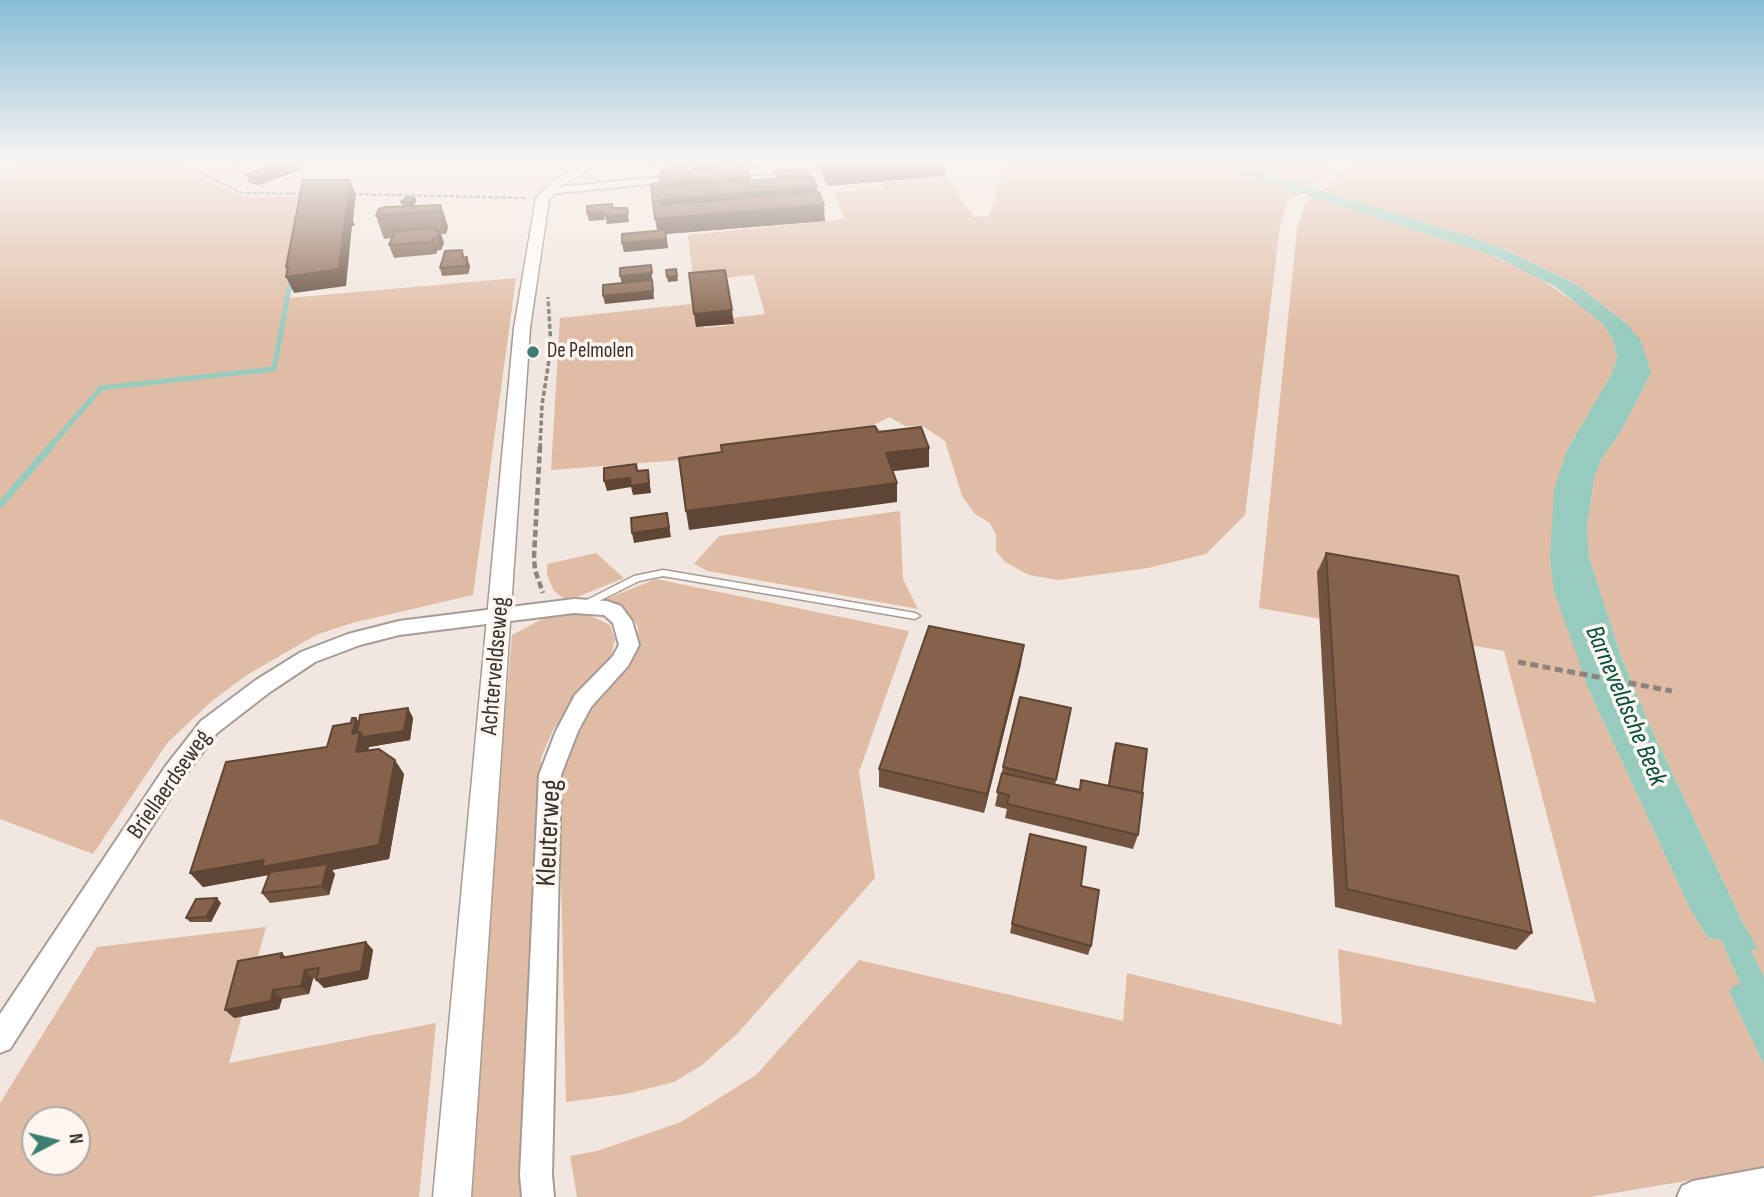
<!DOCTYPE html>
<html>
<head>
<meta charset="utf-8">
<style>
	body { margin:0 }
	#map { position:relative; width:1764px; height:1197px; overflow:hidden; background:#f2e7e0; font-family:"Sofia Sans Condensed",sans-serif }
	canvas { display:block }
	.north { position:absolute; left:21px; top:1106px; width:70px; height:70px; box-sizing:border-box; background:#fef5ef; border:2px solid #aea7a3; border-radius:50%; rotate:83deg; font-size:19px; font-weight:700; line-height:28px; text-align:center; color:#373230 }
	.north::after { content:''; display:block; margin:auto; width:24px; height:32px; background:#3c7e6f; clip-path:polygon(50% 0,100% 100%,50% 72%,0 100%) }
</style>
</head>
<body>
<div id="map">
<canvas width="1764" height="1197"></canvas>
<div class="north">N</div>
</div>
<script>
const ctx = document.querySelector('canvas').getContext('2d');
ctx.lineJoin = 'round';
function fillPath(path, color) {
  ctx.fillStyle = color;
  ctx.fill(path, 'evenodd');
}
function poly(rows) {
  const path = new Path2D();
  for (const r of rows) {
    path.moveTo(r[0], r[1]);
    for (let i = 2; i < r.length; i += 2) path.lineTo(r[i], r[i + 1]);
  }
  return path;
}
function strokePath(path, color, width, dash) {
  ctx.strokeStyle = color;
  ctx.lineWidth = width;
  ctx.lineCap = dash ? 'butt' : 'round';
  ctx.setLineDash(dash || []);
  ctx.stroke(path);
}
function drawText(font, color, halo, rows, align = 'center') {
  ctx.font = font + ' "Sofia Sans Condensed",sans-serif';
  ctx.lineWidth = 7;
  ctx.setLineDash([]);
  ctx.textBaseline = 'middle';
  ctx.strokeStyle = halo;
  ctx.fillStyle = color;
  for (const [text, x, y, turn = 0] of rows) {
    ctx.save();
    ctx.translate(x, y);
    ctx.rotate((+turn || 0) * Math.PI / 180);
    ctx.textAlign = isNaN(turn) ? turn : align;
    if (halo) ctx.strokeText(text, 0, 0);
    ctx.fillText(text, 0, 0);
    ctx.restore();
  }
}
const green = poly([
	[14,164,178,164,204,175,231,164,252,164,215,179,204,175,198,177,245,197,308,196,288,298,516,278,473,595,352,623,316,635,247,675,212,701,168,742,93,854,0,819,0,171],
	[1006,164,1211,164,1303,193,1288,200,1280,226,1245,515,1206,554,1148,568,1058,580,1029,575,1005,562,996,551,996,535,990,523,975,514,962,496,945,441,924,427,905,426,890,417,873,425,889,435,759,454,551,470,560,318,700,303,704,328,733,325,732,318,765,314,754,275,721,278,702,276,692,271,688,235,845,219,833,192,883,189,881,183,885,182,946,177,974,217,989,216],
	[1235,164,1337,164,1311,187],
	[1350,164,1764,164,1764,977,1751,950,1757,949,1742,921,1651,728,1622,659,1589,557,1587,528,1594,479,1601,460,1621,431,1651,373,1627,324,1576,284,1503,249,1322,191,1335,182],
	[1314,196,1475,248,1533,274,1587,310,1603,324,1613,340,1617,357,1612,373,1567,450,1588,688,1690,909,1708,938,1721,940,1741,985,1729,992,1764,1065,1764,1168,1590,1197,577,1197,570,1156,597,1151,681,1122,756,1075,859,960,1123,1021,1127,973,1342,1025,1338,949,1596,1003,1504,651,1259,608,1297,229,1305,204],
	[900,511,903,579,918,609,708,571,694,564,719,536],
	[596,553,624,578,572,599,564,599,554,591,547,575,547,564],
	[656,579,909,631,859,772,875,878,738,1033,702,1065,674,1082,626,1094,566,1102,559,788,566,752,584,716,628,664,637,642,638,627,631,616,601,601],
	[572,613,591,616,610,625,615,640,611,656,581,691,553,730,541,758,527,1197,467,1197,491,873,512,635,548,616],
	[266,927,229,1063,436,1023,419,1197,0,1197,0,1103,97,947],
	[35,1120,77,1120,77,1162,35,1162]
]);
const water = poly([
	[1211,164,1235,164,1467,236,1503,249,1576,284,1627,324,1641,341,1651,373,1621,431,1601,460,1594,479,1587,528,1589,557,1622,659,1651,728,1742,921,1758,949,1751,950,1764,977,1764,1065,1729,992,1734,985,1741,985,1721,940,1708,938,1690,909,1588,688,1554,591,1550,558,1554,489,1567,450,1612,373,1617,357,1613,340,1603,324,1556,287,1497,257]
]);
const streamFar2 = poly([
	[0,175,21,164],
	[289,291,292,276]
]);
const streamFar1 = poly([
	[49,448,101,388,274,369,289,289]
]);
const stream = poly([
	[0,505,51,446]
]);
const pathFar3 = poly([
	[181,164,242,193,305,194],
	[352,194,526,198]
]);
const pathFar2 = poly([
	[540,448,542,405,551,347,548,297]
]);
const pathFar1 = poly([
	[540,446,534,557,535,570,543,593]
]);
const path = poly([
	[1518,662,1672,691]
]);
const service = poly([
	[663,570,915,613,920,616,915,619,663,576,639,581,587,607,584,608,579,605,581,603,634,576,663,570]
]);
const minor = poly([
	[795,164,832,164,827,167,724,177,719,174,724,171,795,164],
	[683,175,687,176,687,180,548,194,543,191,548,188,683,175],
	[574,599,607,601,621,606,632,621,639,645,628,666,591,707,578,731,561,775,552,1175,554,1197,522,1197,520,1175,539,775,556,731,575,695,613,656,619,645,613,623,604,615,574,613,399,635,360,645,315,662,270,692,217,733,181,781,10,1049,0,1053,0,1014,165,767,201,721,256,680,301,652,348,634,399,621,574,599],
	[1764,1168,1764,1197,1677,1197,1682,1186,1693,1181,1764,1168]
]);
const tertiary = poly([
	[584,164,599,164,562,185,549,199,530,328,471,1197,433,1197,514,328,536,198,554,179,584,164]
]);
const wall = poly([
	[262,164,301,164,303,169,259,185,249,183,246,175,266,167,263,166],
	[638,164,660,164,653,168],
	[667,164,732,164,730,165,724,164,717,168,751,180,776,178,775,171,817,192,825,221,666,234,668,248,624,252,622,243,657,230,661,171,667,168],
	[693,164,694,170,681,171],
	[821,164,945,176,827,186,822,175],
	[415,198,416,202,412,206,441,205,448,227,446,234,441,234,444,243,441,250,437,251,436,254,394,258,389,245,392,238,384,239,376,216,403,206,401,202],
	[464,258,470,266,468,274,442,276,440,268],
	[1326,553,1532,933,1516,950,1335,907,1317,572],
	[1021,664,984,813,879,787,879,769],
	[408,708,413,718,410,740,369,747,368,750,404,774,389,859,332,870,335,874,329,895,270,903,262,893,269,875,203,887,190,873,327,747,356,718,359,723],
	[1071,708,1055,785,1079,790,1081,780,1108,786,1113,752,1116,743,1138,835,1133,849,1005,818,1007,809,995,806,1003,767],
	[1030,834,1081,886,1091,946,1088,955,1010,933],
	[221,903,211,922,190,922,186,918],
	[366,942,373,950,368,979,324,988,317,978,313,979,309,994,282,999,279,1009,234,1018,282,953,286,957]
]);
const shadedWall = poly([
	[293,164,301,164,303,169,259,185,256,177],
	[680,164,694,164,681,171],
	[706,164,724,164,707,173],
	[946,165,945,176,827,186,826,174],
	[750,177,752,192,669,199,666,183],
	[350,180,356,195,353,220,355,226,352,226,346,286,294,293,286,277,290,276,286,267,347,206],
	[817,187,818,203,663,216,661,200],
	[415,198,416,202,411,207,409,203],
	[441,205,448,227,446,234,439,211],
	[824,205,825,221,666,234,668,248,624,252,622,243,658,235,655,219],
	[627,208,629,222,607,224,605,216,614,215],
	[603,212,605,220,589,221,587,213],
	[436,228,439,235,440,231,444,243,441,250,435,231],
	[433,238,437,251,436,254,432,242],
	[462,250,465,258,467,257,470,266,468,274],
	[651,265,654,299,605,304,603,296,622,285,620,276],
	[677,276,678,281,668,282,667,277],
	[732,310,734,324,696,327,694,314],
	[929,448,929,467,886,472,886,453],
	[648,470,651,493,633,495,631,487,607,491,604,481,630,478],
	[897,483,897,502,689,530,686,511],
	[667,513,671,537,634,543,632,533],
	[1024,645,1021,664,984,813,987,794],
	[408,708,413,718,410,740,369,747,365,766,356,752,352,734,356,718,365,733],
	[395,760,404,774,389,859,332,870,335,874,329,895,322,886,268,875,203,887,190,873],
	[217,898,221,903,211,922,206,917],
	[366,942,373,950,368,979,324,988,316,980],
	[305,970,313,979,309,994,301,986],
	[273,990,282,999,279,1009,234,1018,225,1010]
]);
const building = poly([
	[273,164,293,164,256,177,246,175,273,164],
	[821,164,945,164,946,165,826,174,821,164],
	[671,166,679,168,672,172,661,171,671,166],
	[747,166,750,177,666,183,667,187,812,176,817,187,661,200,662,205,819,192,824,205,655,219,651,184,660,183,659,173,747,166],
	[806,168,809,176,778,178,775,171,806,168],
	[303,180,350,180,347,206,349,210,346,210,339,269,286,277,288,266,286,267,303,180],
	[407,197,415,198,409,203,401,202,407,197],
	[612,204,612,208,627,208,628,214,605,216,603,212,587,213,587,206,612,204],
	[441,205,439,211,376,216,379,209,385,207,441,205],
	[436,228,435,231,440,231,437,238,433,238,432,242,389,245,395,231,436,228],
	[665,230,666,239,622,243,622,234,665,230],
	[462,250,463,258,467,257,466,266,440,268,445,251,462,250],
	[651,265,652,273,620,276,620,268,651,265],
	[676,269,677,276,667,277,666,270,676,269],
	[725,270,732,310,694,314,689,273,725,270],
	[652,280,653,291,603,296,603,285,652,280],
	[875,426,878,432,921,427,929,448,886,453,897,483,686,511,679,458,722,452,721,445,875,426],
	[636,464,637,471,648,470,649,483,631,486,630,478,604,481,604,468,636,464],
	[667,513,669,528,632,533,631,518,667,513],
	[1326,553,1458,576,1532,933,1347,889,1326,553],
	[929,626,1024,645,987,794,879,769,929,626],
	[1020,697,1071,708,1056,780,1003,767,1020,697],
	[408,708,404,731,363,737,360,732,357,733,360,715,408,708],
	[352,718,356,718,352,734,360,732,356,752,379,749,395,760,379,845,262,867,264,860,190,873,226,762,327,747,333,726,351,723,352,718],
	[1116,743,1147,749,1142,793,1109,786,1116,743],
	[1002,773,1080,790,1081,780,1143,793,1138,835,1007,804,1009,795,997,792,1002,773],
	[1030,834,1086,847,1081,886,1099,890,1091,946,1012,924,1030,834],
	[328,864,322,886,262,893,270,872,328,864],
	[217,898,206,917,186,918,196,899,217,898],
	[366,942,361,971,316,980,319,968,305,970,301,986,273,990,271,1001,225,1010,238,961,282,953,281,958,366,942]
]);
const markers = [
	[533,352,7,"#3c7e6f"]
];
const farPoinames = [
	["De Pelmolen",547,352]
];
const streetNames = [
	["Achterveldseweg",496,666,-85],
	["Briellaerdseweg",170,785,-55]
];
const waterNames = [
	["Barneveldsche Beek",1625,706,67]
];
const nearStreetnames = [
	["Kleuterweg",550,833,-87]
];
fillPath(green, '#e0bca5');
fillPath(water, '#97cbbd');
strokePath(streamFar2, '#97cbbd', 4.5);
strokePath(streamFar1, '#97cbbd', 5);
strokePath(stream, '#97cbbd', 7);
strokePath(service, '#a69b95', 3);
strokePath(minor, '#a69b95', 4);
strokePath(tertiary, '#a69b95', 3);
strokePath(pathFar3, '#8b847f', 2.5, [4.5, 2]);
strokePath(pathFar2, '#8b847f', 3.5, [5, 2.5]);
strokePath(pathFar1, '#8b847f', 4.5, [7, 3.5]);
strokePath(path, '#8b847f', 5, [8, 4.5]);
fillPath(service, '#fff');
fillPath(minor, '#fff');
fillPath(tertiary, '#fff');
fillPath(wall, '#735440');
fillPath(shadedWall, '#5e4534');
fillPath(building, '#86624b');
strokePath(building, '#5e4534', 2);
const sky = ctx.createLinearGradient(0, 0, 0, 332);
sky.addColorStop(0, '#87bdd7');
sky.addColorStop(0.49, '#f9f4f1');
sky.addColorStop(1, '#f9f4f100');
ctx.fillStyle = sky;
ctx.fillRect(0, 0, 1764, 332);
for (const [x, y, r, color] of markers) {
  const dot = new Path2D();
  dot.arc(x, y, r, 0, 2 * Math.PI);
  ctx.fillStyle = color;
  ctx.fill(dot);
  strokePath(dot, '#fef5ef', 2.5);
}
drawText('21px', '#373230', '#fef5ef', farPoinames, 'left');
drawText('24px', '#373230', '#fef5ef', streetNames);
drawText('italic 26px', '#014e41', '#fef5ef', waterNames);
drawText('28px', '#373230', '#fef5ef', nearStreetnames);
</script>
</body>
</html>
